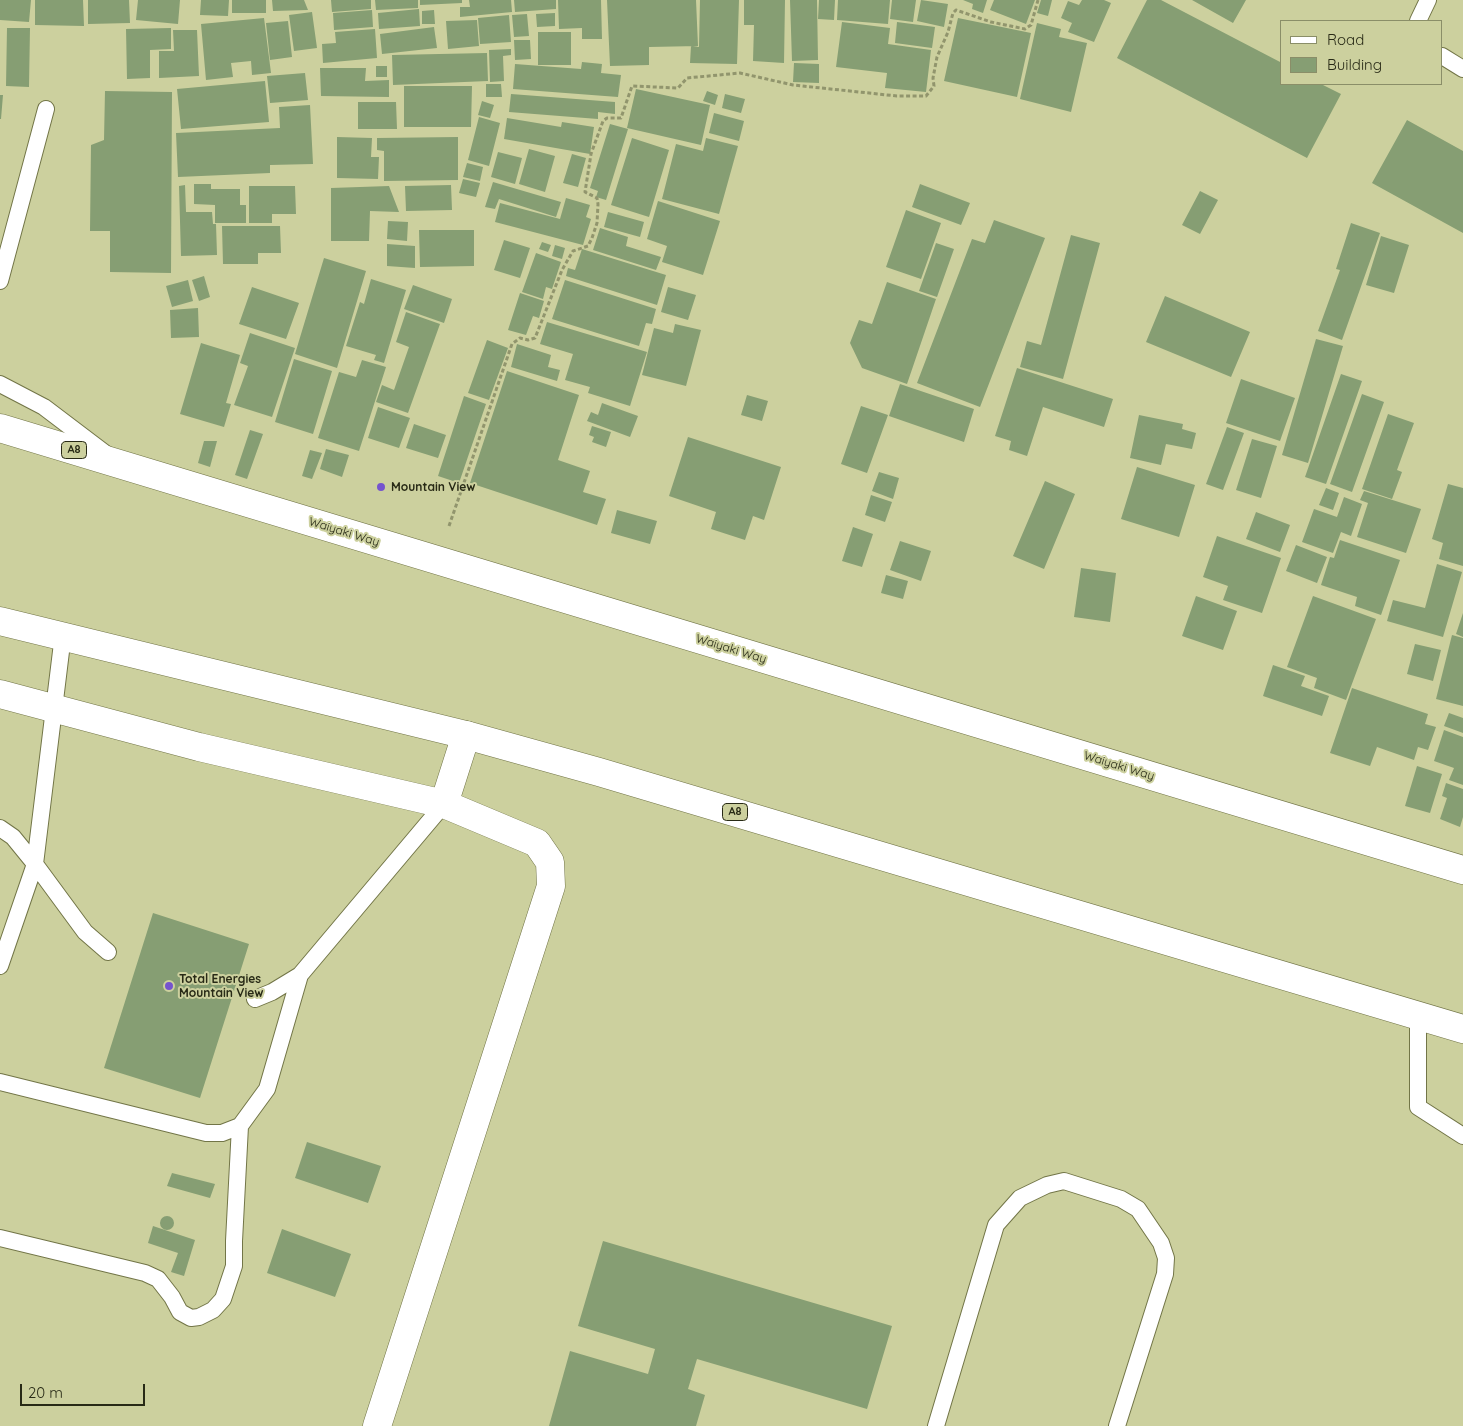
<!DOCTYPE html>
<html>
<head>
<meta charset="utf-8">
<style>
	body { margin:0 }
	#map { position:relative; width:1463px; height:1426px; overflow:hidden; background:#ccd09e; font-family:Quicksand,sans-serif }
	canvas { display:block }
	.legend { position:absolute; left:1280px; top:20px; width:162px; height:65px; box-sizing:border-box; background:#ccd09e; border:1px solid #8a8e68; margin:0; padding:6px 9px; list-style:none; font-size:15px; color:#282a16 }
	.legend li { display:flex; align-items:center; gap:10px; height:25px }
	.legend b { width:25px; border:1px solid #8a8e68 }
	.scale { position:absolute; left:20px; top:1384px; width:125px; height:22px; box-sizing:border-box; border:2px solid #282a16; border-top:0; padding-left:6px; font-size:15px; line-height:18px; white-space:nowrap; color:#282a16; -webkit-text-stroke:4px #ccd09e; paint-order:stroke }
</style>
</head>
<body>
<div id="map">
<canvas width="1463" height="1426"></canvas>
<ul class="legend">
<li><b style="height:6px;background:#fff"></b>Road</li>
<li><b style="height:14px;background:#869e73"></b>Building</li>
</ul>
<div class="scale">20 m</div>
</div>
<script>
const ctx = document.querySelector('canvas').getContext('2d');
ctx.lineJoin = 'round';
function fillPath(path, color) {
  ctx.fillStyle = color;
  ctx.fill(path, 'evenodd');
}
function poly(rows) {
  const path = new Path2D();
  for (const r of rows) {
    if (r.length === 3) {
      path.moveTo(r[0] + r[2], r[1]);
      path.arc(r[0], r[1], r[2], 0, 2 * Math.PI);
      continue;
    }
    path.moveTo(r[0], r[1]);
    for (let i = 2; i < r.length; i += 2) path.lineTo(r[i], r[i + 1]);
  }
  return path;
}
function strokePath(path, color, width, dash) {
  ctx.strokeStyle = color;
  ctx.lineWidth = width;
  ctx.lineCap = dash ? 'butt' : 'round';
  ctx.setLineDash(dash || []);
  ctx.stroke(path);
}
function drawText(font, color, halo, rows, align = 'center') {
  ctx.font = font + ' Quicksand,sans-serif';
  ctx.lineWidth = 4;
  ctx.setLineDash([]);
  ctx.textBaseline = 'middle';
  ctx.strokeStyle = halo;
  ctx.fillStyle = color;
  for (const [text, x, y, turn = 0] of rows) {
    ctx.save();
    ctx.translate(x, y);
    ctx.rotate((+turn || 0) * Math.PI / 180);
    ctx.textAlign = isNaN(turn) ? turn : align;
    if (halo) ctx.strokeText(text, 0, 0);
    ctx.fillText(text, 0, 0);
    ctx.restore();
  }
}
const building = poly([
	[0,0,31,0,29,22,0,20],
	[35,0,83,0,84,26,35,25],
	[88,0,129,0,130,23,88,24],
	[138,0,180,0,178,24,136,20],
	[201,0,229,0,228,16,200,15],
	[232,0,266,0,266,13,232,13],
	[272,0,304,0,308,10,273,11],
	[331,0,371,0,371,9,332,12],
	[375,0,418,0,418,8,376,10],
	[420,0,462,0,462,3,420,5],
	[469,0,511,0,512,12,460,17,460,7,470,7],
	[514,0,556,0,556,9,515,12],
	[558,0,601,0,602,39,582,39,582,28,559,29],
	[607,0,696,0,698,46,649,47,649,65,610,66],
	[700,0,739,0,737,64,690,63,691,46,699,47],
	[744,0,785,0,784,63,753,61,754,25,744,25],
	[790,0,817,0,818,60,792,61],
	[819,0,835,0,834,20,818,19],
	[838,0,890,0,888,24,837,20],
	[892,0,916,0,913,22,890,19],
	[921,0,948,4,944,27,917,21],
	[963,0,987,0,983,13,972,9,973,4],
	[994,0,1035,0,1026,24,990,10],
	[1041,0,1052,0,1048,16,1037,13],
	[1082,0,1104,0,1111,3,1094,42,1068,32,1072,23,1061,18,1068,1,1079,5],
	[1147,0,1161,0,1282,63,1282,84,1321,84,1341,94,1307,158,1117,58],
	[1192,0,1246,0,1233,23],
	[419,9,420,26,379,29,378,13],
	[372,10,373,27,334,30,333,13],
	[434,10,435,24,422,24,422,11],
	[312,12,317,48,294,51,289,15],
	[555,13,555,26,537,27,536,14],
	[527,14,529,36,514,37,512,15],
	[509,15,511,42,480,44,478,18],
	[264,18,271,73,252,75,251,61,231,63,233,77,206,80,201,24],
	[958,18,1031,33,1017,97,944,81],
	[477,20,479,46,448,49,446,21],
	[288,21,292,57,270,60,266,23],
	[842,22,890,28,888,44,931,50,926,92,885,88,887,73,836,67],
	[897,22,935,27,932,48,895,43],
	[1037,23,1061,29,1059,37,1087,43,1071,112,1020,99],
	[434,27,437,48,382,54,380,34],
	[7,28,30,28,29,87,6,86],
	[171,28,171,49,150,50,150,78,127,79,126,29],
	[375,29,377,58,323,63,322,44,336,43,335,32],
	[173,30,197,30,199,76,159,78,159,51,174,51],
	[538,32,571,32,571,65,538,65],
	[514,40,530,40,531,59,515,60],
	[511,49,511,55,503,56,504,81,490,82,489,50],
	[487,53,488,81,393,85,392,55],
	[582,62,602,64,601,73,621,75,618,97,513,89,515,64,581,69],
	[794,63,819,64,819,83,793,82],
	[376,66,387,66,387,77,376,77],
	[320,68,366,68,365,81,389,80,389,97,321,96],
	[305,73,308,100,270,103,267,76],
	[265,81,269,122,181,129,177,89],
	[486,84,501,84,502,97,486,97],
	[404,86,472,86,471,127,404,127],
	[636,89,710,105,701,145,627,128],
	[105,91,172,92,171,273,110,272,110,231,90,231,91,145,104,140],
	[707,91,718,95,715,105,703,101],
	[511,94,615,102,615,114,598,112,598,119,509,112],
	[725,94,745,99,741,113,722,108],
	[0,95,3,95,1,119,0,119],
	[482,101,494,105,490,118,478,115],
	[358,102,396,102,397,129,358,129],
	[310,105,313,164,270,165,270,173,178,177,176,133,280,128,279,107],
	[714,113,744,121,739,141,709,133],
	[479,117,500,123,489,166,468,160],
	[507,118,561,127,562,122,594,127,590,154,504,139],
	[1407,120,1463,151,1463,233,1372,183],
	[610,124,628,129,606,200,596,197,598,191,590,188],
	[337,137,372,138,371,157,379,157,378,179,337,178],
	[458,137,458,180,384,181,384,151,377,150,377,138],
	[632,138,669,150,649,217,611,205],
	[706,138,738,146,719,214,662,199,676,144,703,151],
	[529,149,555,156,545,192,519,184],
	[498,152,522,158,515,184,491,177],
	[572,154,586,158,578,187,563,183],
	[467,163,483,167,480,181,463,177],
	[463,179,480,183,476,197,459,193],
	[493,182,561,202,556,217,499,199,495,209,485,207],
	[194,184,211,184,211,189,240,189,240,205,246,205,246,223,215,223,215,205,194,204],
	[920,184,970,203,961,225,912,207],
	[185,185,186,212,212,212,213,224,216,224,217,255,181,256,179,186],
	[451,185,452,210,406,211,405,186],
	[249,186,295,186,296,214,272,214,272,223,249,223],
	[389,186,399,212,370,211,369,241,331,241,331,188],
	[1200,191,1218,200,1200,234,1182,225],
	[566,198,590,205,586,217,591,219,583,245,495,222,500,203,560,219],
	[658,201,720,221,703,275,662,262,667,246,647,239],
	[906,210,941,223,921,279,886,267],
	[608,212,644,222,640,237,604,227],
	[994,220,1045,238,980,407,917,383,972,239,985,243],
	[388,221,408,222,407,241,387,239],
	[1351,223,1380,233,1342,340,1318,331,1340,270,1336,269],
	[222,226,280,226,281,253,258,253,258,264,223,264],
	[600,228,628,237,626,246,661,257,656,270,593,250],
	[419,230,474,230,474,266,420,267],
	[1071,235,1100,243,1063,379,1020,367,1027,341,1041,345],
	[1381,236,1409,245,1394,293,1366,285],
	[504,240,530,248,520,278,494,270],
	[542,242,551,245,548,252,539,249],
	[936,243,954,249,937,297,919,291],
	[387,244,415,246,415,268,387,266],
	[555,245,565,248,562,259,552,256],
	[582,249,666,275,657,305,566,276,568,268,575,270],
	[536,253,561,262,552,289,546,287,543,299,522,292],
	[324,258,366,271,337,368,295,354],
	[204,276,210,297,199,301,192,280],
	[371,279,406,290,384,363,374,360,376,355,346,346,360,302,364,304],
	[188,280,193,301,172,307,166,286],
	[565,280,656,309,652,324,646,323,639,346,552,319],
	[887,282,936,299,907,384,862,368,850,343,859,320,872,324],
	[413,285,452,299,444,323,404,309],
	[252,287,299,303,286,339,239,324],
	[668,287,696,295,688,320,661,312],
	[520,293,544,301,539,318,533,316,526,335,508,330],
	[1165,296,1250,332,1231,377,1146,342],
	[198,308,199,337,171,338,170,310],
	[406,312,440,324,408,413,376,402,382,385,394,390,409,347,396,342],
	[547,322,647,352,630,406,588,393,590,387,565,380,573,354,540,344],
	[675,324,701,330,686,386,642,375,654,328,673,333],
	[250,333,295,348,272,417,234,405,248,366,240,363],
	[1316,339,1343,346,1308,463,1282,455],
	[487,340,508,348,489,400,468,393],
	[201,343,240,355,226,403,231,404,224,427,180,414],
	[517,344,551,355,548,367,560,370,557,381,511,367],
	[294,359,332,371,313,434,275,422],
	[362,360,386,367,359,451,318,438,339,372,356,377],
	[1017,368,1113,399,1104,427,1043,407,1027,456,1009,450,1011,441,995,436],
	[507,371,579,395,558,460,590,471,583,492,606,499,597,525,470,483],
	[1341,374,1362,381,1326,484,1305,477],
	[1241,379,1295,398,1280,441,1226,423],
	[900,384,974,409,964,442,889,416],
	[1362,394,1384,402,1352,492,1330,484],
	[747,395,768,401,762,421,741,415],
	[464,396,486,404,459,483,438,476],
	[602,403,638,416,630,437,587,421,591,412,598,415],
	[861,406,888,415,867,473,841,464],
	[378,407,410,418,399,448,368,438],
	[1388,414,1414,423,1397,470,1402,472,1392,499,1362,489],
	[1139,415,1183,424,1182,429,1196,433,1192,449,1166,444,1161,465,1130,458],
	[414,424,446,435,438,458,406,448],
	[592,426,611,432,606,447,592,442,594,437,589,435],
	[1227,427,1244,433,1223,490,1206,484],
	[250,430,263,434,247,479,235,475],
	[688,437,781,467,764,520,753,516,745,540,711,529,716,512,669,496],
	[1252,439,1277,446,1261,498,1236,490],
	[204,441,217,441,210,467,198,463],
	[326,449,349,455,342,477,320,469],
	[310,450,322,453,312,479,302,476],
	[1137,467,1195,485,1179,537,1121,519],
	[879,472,899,478,893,499,872,491],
	[1045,481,1075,494,1044,569,1013,556],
	[1448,484,1463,488,1463,566,1439,559,1443,543,1432,539],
	[1326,488,1339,493,1333,510,1319,505],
	[1364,491,1421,509,1406,553,1357,537,1368,503,1360,500],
	[871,495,892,502,885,522,865,515],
	[1344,497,1362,504,1351,536,1341,532,1333,553,1302,542,1314,509,1337,517],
	[617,510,657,521,650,544,611,533],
	[1256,512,1290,525,1280,552,1246,539],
	[853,527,873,534,862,567,842,561],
	[1217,536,1281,558,1262,613,1223,600,1228,586,1203,577],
	[1340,540,1400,560,1381,615,1355,606,1357,597,1321,585,1330,557,1334,558],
	[900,541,931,551,921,581,890,570],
	[1296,545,1327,557,1317,583,1286,571],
	[1437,564,1462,572,1443,637,1387,621,1393,600,1425,608],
	[1081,568,1116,573,1110,622,1074,617],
	[886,575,908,581,903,599,881,593],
	[1196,596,1237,611,1223,650,1182,636],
	[1313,596,1376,619,1346,700,1314,688,1317,678,1287,667],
	[1463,613,1463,637,1456,634],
	[1452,635,1463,638,1463,706,1436,699],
	[1415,644,1441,650,1433,681,1407,674],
	[1273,665,1305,676,1301,686,1329,696,1322,716,1263,696],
	[1352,688,1428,714,1425,724,1436,727,1428,750,1418,747,1414,760,1377,747,1370,766,1330,753],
	[1449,713,1463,718,1463,733,1444,726],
	[1444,730,1463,737,1463,785,1449,780,1454,768,1434,761],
	[1417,766,1442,774,1430,813,1405,806],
	[1446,783,1463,789,1463,817,1460,827,1440,819,1447,798,1442,796],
	[153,913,249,944,200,1098,104,1068],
	[307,1142,381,1166,368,1203,295,1178],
	[172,1173,215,1184,210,1198,167,1186],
	[167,1223,7],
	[153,1226,195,1240,184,1276,171,1272,178,1253,148,1243],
	[282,1229,351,1254,335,1297,267,1273],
	[603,1241,892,1326,867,1409,697,1359,688,1389,705,1395,696,1426,549,1426,570,1351,648,1374,655,1349,578,1326]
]);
const path = poly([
	[449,526,512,344,520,338,528,340,535,338,562,270,573,251,588,246,592,238,597,223,598,204,597,198,585,192,591,154,603,121,607,118,621,118,632,86,678,88,687,78,740,73,793,85,897,96,926,96,934,86,933,78,937,57,948,32,953,13,956,10,991,22,1025,29,1031,25,1038,0]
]);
const service = poly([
	[1418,21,1428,0],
	[1442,56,1463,69],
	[0,281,46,109],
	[0,384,44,407,106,454],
	[0,828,13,837,35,864,85,932,108,952],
	[0,966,35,864,63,635],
	[255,999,272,992,300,975,444,804],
	[1418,1015,1418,1107,1463,1136],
	[0,1082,206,1133,222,1133,240,1126,267,1089,300,975],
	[0,1238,145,1273,158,1279,172,1297,180,1312,191,1318,199,1317,213,1310,223,1299,234,1266,234,1241,240,1126],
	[936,1426,996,1225,1020,1198,1047,1185,1064,1181,1121,1199,1138,1209,1161,1243,1166,1258,1165,1274,1117,1426]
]);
const minor = poly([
	[0,694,199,747,444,804,537,843,550,862,551,886,377,1426],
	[444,804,466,735]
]);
const trunk = poly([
	[0,428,1463,870],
	[0,621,466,735,599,772,1463,1029]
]);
const markers = [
	[381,487,5,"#7554ce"],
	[169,986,5,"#7554ce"]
];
const shields = [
	[74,450,25],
	[735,812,25]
];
const shieldNames = [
	["A8",74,450],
	["A8",735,812]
];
const poiNames = [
	["Mountain View",391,487],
	["Total Energies",179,979],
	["Mountain View",179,993]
];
const streetNames = [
	["Waiyaki Way",344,532,17],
	["Waiyaki Way",731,649,17],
	["Waiyaki Way",1119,766,17]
];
fillPath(building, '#869e73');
strokePath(service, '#727547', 18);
strokePath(minor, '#727547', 29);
strokePath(trunk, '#727547', 29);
strokePath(path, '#91956d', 3, [4, 2.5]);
strokePath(service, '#fff', 16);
strokePath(minor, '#fff', 28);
strokePath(trunk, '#fff', 28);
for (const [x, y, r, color] of markers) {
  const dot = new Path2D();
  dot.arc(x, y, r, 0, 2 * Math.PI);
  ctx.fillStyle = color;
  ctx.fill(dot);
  strokePath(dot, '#ccd09e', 2);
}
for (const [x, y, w] of shields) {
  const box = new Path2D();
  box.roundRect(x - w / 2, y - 8.5, w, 17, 4);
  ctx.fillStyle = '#ccd09e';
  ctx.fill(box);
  strokePath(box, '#282a16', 1);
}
drawText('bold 11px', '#282a16', null, shieldNames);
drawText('bold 12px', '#282a16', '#ccd09e', poiNames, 'left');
drawText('12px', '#282a16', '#ccd09e', streetNames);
</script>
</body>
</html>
